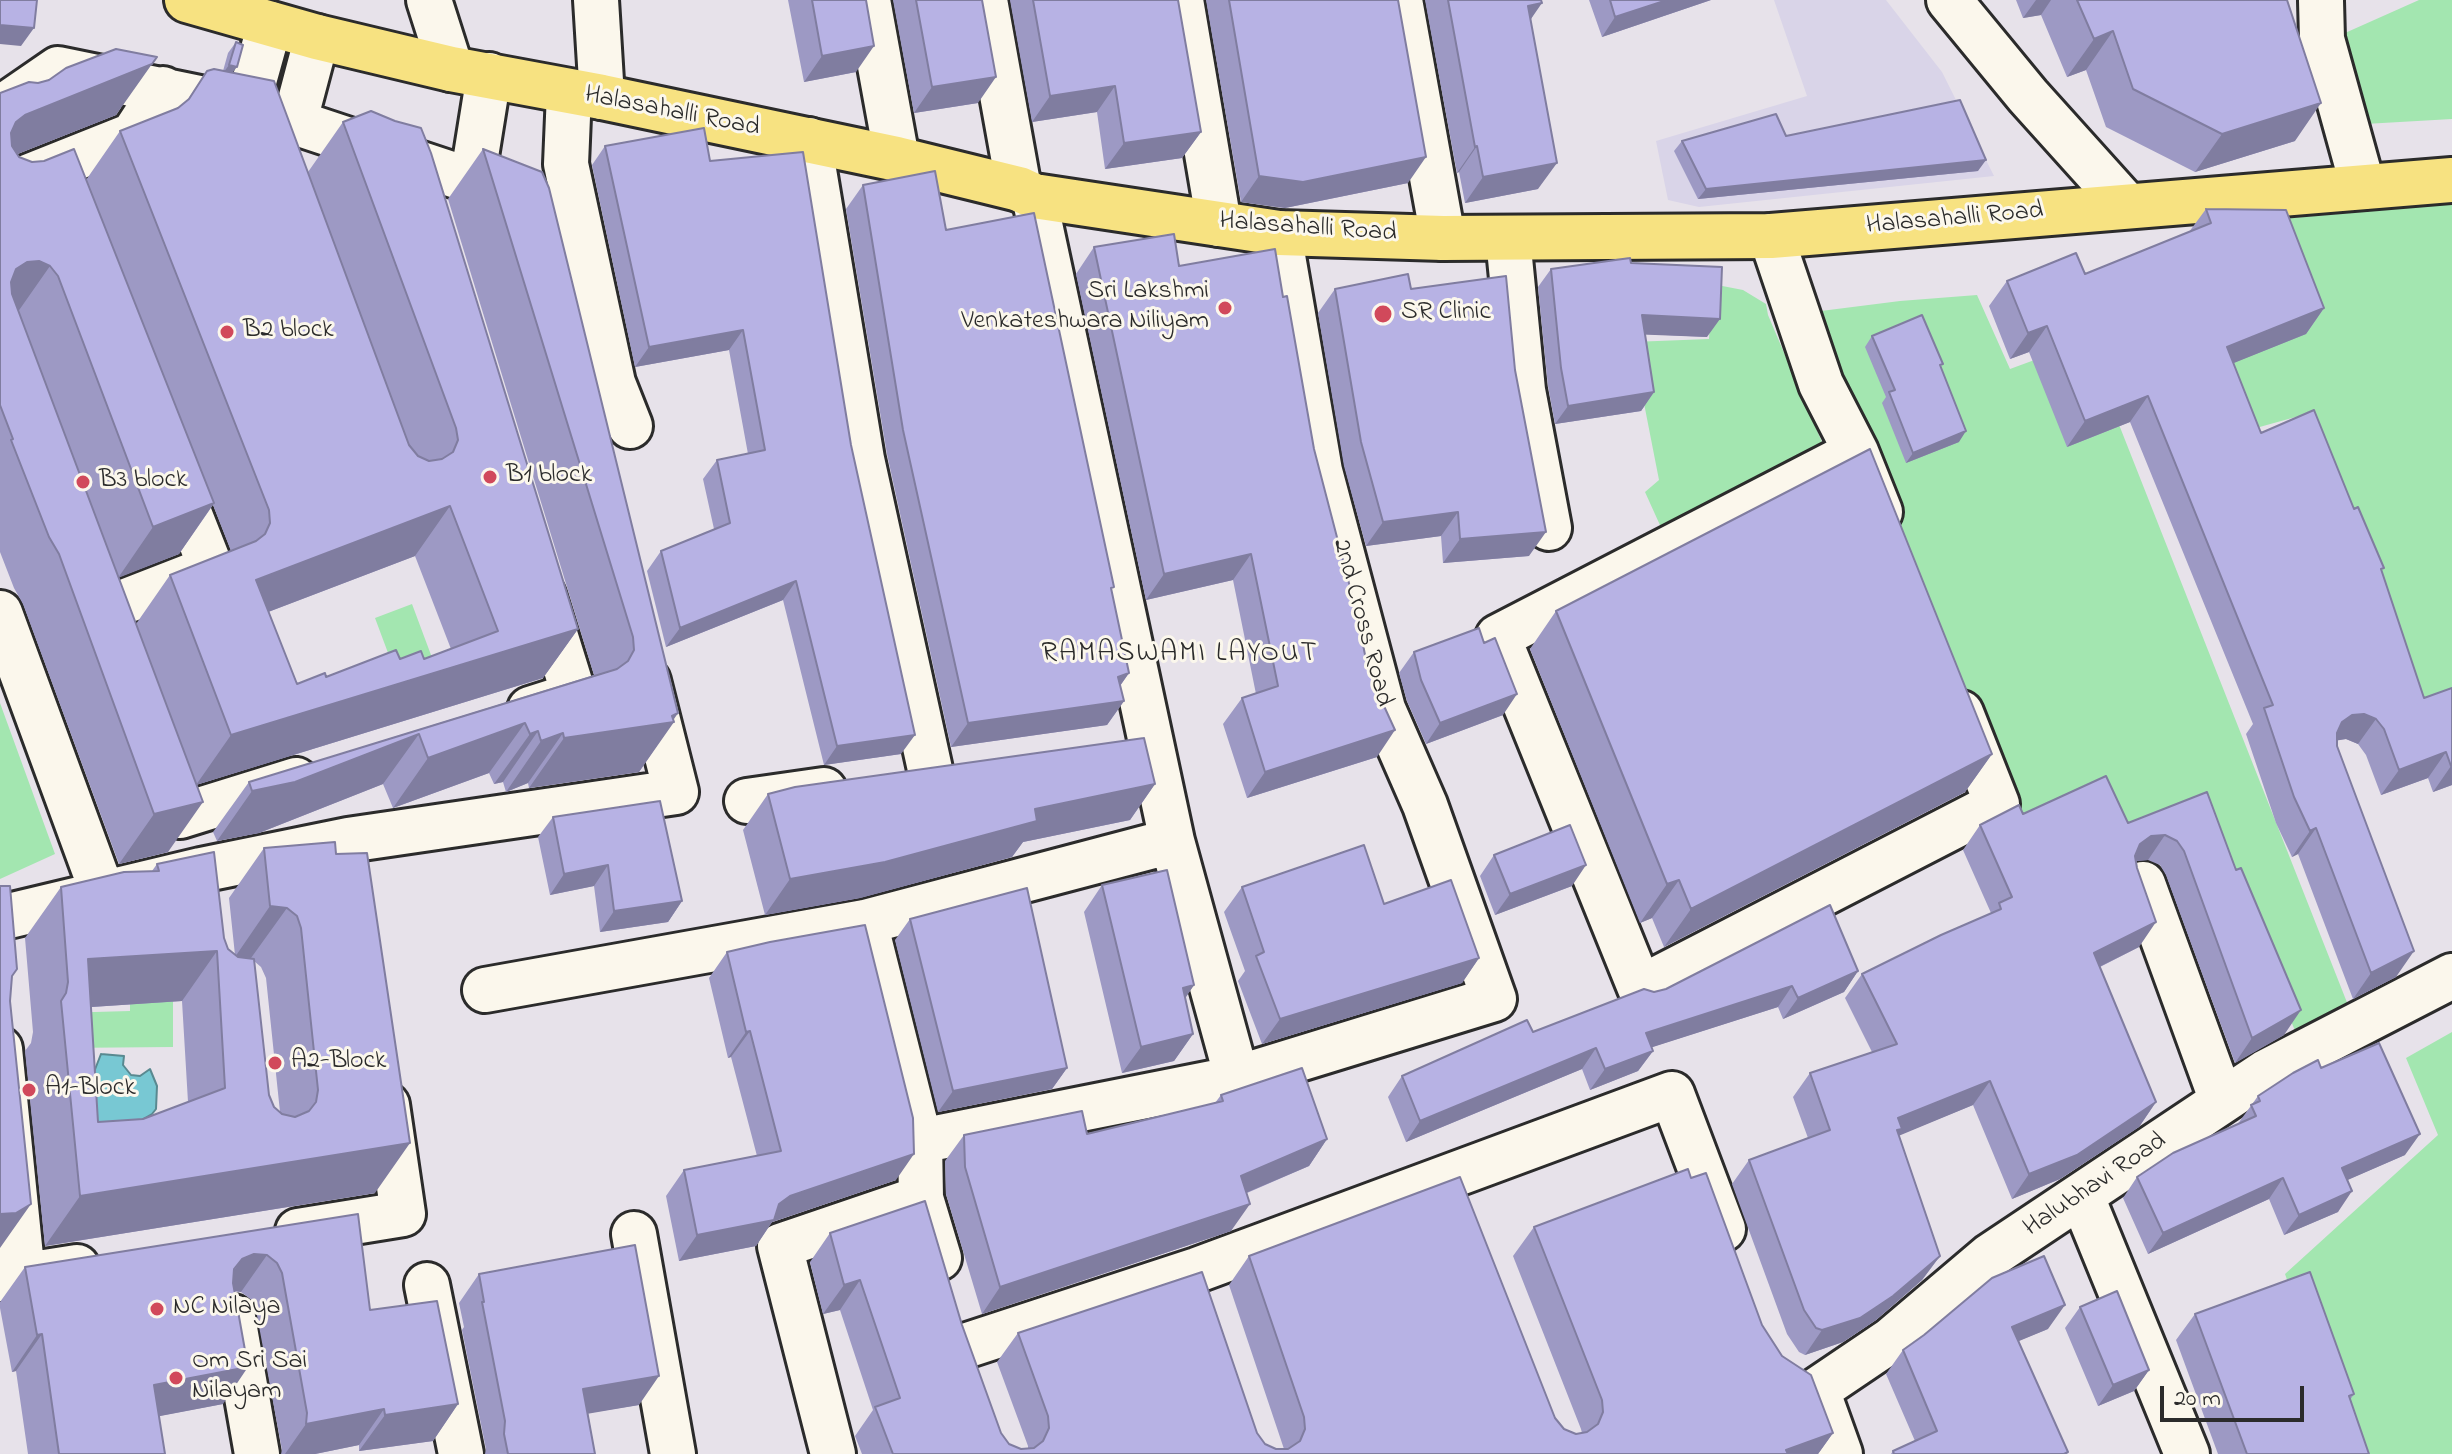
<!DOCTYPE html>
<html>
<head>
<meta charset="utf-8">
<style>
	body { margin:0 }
	#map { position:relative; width:2452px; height:1454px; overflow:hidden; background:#e7e2ea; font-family:"Indie Flower",sans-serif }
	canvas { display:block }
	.scale { position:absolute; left:2160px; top:1386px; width:144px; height:36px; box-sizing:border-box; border:4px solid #2b2b2b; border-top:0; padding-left:10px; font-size:24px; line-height:28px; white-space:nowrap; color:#2b2b2b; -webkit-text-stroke:6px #fbf7ec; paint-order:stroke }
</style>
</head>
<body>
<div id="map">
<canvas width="2452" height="1454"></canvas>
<div class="scale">20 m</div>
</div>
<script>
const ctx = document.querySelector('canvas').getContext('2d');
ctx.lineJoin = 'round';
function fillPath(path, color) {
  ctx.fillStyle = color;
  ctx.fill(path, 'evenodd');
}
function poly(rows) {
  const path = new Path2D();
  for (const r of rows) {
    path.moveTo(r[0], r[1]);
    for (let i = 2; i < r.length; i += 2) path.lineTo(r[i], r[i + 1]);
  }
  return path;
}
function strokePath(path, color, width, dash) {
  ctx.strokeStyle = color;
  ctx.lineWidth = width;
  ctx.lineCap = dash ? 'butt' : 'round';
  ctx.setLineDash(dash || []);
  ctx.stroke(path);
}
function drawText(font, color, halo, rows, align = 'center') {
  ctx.font = font + ' "Indie Flower",sans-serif';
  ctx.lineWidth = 6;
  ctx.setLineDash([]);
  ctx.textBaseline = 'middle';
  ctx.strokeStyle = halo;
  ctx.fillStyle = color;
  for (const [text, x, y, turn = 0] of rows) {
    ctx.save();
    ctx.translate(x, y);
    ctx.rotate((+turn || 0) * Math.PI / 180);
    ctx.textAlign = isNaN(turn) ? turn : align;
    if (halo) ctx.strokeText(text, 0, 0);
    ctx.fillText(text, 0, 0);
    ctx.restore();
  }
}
const built = poly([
	[1774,0,1886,0,1942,72,1994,176,1699,207,1668,200,1656,141,1807,96]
]);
const green = poly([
	[2419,0,2452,0,2452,119,2365,124,2336,37],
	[2452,204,2452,690,2423,699,2310,413,2238,433,2196,329,2280,219],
	[1712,284,1743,290,1766,304,1768,315,1830,461,1664,534,1645,492,1659,480,1632,342,1709,339],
	[1977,295,2010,369,2086,341,2348,1005,2296,1033,2201,807,2113,845,2015,820,1813,312,1900,301],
	[412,604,434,663,397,677,375,618],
	[0,703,55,854,0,879],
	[173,998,173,1047,60,1048,59,1013,130,1011,130,999],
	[2452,1032,2452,1454,2349,1454,2285,1274,2438,1135,2406,1058]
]);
const water = poly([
	[101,1054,124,1056,123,1065,131,1075,140,1076,150,1069,157,1086,156,1109,152,1114,91,1149,94,1072,101,1054]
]);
const minor = poly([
	[429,0,451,69],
	[596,0,602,97],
	[868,0,897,159],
	[985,0,1019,189],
	[1181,0,1219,224],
	[1400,0,1443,238],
	[1949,0,2028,96,2127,206],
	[2321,1,2322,39,2363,187],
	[569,93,566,164,613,383,630,426],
	[247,107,270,24],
	[0,109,58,69,258,110,472,181,518,199],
	[295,120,317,37],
	[809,140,862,459,931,774],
	[472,181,489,75],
	[0,188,133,135,163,89],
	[1771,236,1821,384,1856,452,1880,512],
	[1508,238,1523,390,1549,528],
	[1856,452,1498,637,1640,988,1997,804,1961,713],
	[103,610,211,568,174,474],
	[0,613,103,894],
	[530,709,574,695,543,595],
	[747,801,824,790],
	[180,816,296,780],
	[2143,884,2222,1101],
	[0,918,201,870,348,840,676,792,648,681],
	[865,922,920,1141,921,1198,939,1258],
	[485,990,865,922,1172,841],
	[0,1049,23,1276],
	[1237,1078,1494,999,1425,805,1383,709,1320,471,1279,233],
	[920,1141,1237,1078,1172,841,1034,196],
	[2082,1197,2187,1454],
	[298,1231,403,1214,387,1105],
	[634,1234,673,1454],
	[0,1279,77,1267],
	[427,1285,461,1454],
	[233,1317,257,1454],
	[965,1346,1197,1270,1672,1094,1723,1229],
	[833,1454,780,1246,921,1198],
	[1840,1454,1817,1390,1891,1340,1990,1256,2266,1072,2452,976]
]);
const major = poly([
	[187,0,317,37,451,69,602,97,897,159,1019,189,1034,196,1279,233,1443,238,1771,236,2452,180]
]);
const wall = poly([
	[788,0,866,0,856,72,804,82],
	[893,0,982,0,978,103,914,113],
	[1010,0,1178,0,1201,132,1182,158,1105,169,1097,112,1032,122],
	[1206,0,1398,0,1408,183,1285,208,1241,202],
	[1425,0,1541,0,1531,19,1538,189,1465,203,1459,172,1457,173],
	[1589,0,1711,0,1602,37],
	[2016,0,2287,0,2295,141,2195,172,2106,127,2086,70,2067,77,2041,15,2023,18],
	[236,42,233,73,308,172,343,122,578,629,543,678,196,785,168,852,119,864,23,604,14,588,0,552,0,93,116,115,17,154,19,157,32,162,86,180,120,131,178,108,186,102,207,71,223,71,228,53],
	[213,505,231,551,170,575,136,624,118,577,179,554],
	[415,556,451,649,424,659,400,659,297,684,268,612],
	[1786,136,1978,171,1698,199,1674,151,1682,141],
	[605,146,710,161,901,754,824,765,783,600,666,647,647,571,661,551,714,529,703,479,717,460,748,454,729,350,635,367,592,165],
	[483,149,674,720,639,772,529,788,528,783,506,792,503,782,494,784,489,773,393,808,383,784,259,833,217,841,213,832,249,782,594,675,448,199],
	[863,185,946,230,1111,591,1129,673,1120,686,1124,701,1107,725,951,747,887,454,846,209],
	[2206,209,2324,308,2306,334,2233,363,2261,433,2381,571,2424,698,2452,688,2452,785,2433,792,2428,778,2381,795,2366,755,2358,744,2346,739,2337,740,2337,746,2396,977,2353,999,2298,854,2292,857,2276,823,2246,734,2253,724,2130,422,2067,447,2029,352,2010,359,1989,306,2007,281,2085,274,2189,232],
	[1094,247,1179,266,1283,297,1377,757,1247,798,1223,724,1242,698,1256,694,1233,580,1146,600,1076,274],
	[1631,263,1707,337,1645,334,1654,392,1641,411,1555,424,1548,386,1538,287,1551,269],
	[1335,289,1411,289,1529,556,1443,563,1441,536,1366,546,1344,466,1318,313],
	[1872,336,1959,442,1906,463,1882,403,1886,397,1865,347],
	[1556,611,1992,754,1965,792,1664,947,1652,918,1640,923,1530,649],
	[1414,652,1503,715,1426,744,1407,701,1399,673],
	[1155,784,1130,820,1023,842,1012,857,860,898,765,915,743,830,768,794],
	[2207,792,2284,1035,2235,1063,2166,875,2160,865,2148,860,2136,861,2139,947,2100,967,2156,1102,2139,1127,2060,1179,2012,1199,1973,1105,1899,1135,1940,1256,1922,1280,1876,1320,1843,1342,1805,1355,1799,1352,1787,1334,1732,1184,1749,1160,1808,1138,1793,1097,1810,1073,1872,1052,1845,998,1862,974,1991,913,1963,850,1980,825,2023,814,2128,823],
	[553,817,682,901,668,922,600,932,594,886,550,895,538,837],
	[335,842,375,1193,45,1246,25,1051,31,1043,33,1032,25,938,61,887,152,871,157,864,224,938,228,949,235,955,229,898,264,848],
	[254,961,261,967,266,978,280,1112,274,1107,269,1095],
	[182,1001,188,1102,143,1119,98,1122,91,1007],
	[1494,855,1572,886,1495,915,1480,876],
	[1102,885,1194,985,1185,998,1193,1034,1174,1061,1122,1073,1084,912],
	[1242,887,1384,904,1479,958,1462,983,1262,1044,1238,981,1245,971,1224,912],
	[910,919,1067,1068,1052,1089,938,1112,895,940],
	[727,952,896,1180,772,1222,756,1246,679,1261,666,1196,684,1170,757,1156,731,1057,728,1058,709,978],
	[1858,971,1844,992,1783,1019,1778,1007,1652,1047,1653,1051,1638,1071,1590,1090,1582,1069,1406,1142,1388,1097,1402,1076,1654,992],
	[2321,1068,2405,1155,2347,1180,2338,1212,2284,1235,2269,1199,2148,1254,2123,1198,2137,1177,2237,1125,2258,1096],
	[1221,1095,1327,1139,1309,1166,1247,1193,1231,1231,982,1314,946,1194,945,1161,964,1135,1087,1134,1215,1103],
	[1691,1178,1762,1325,1833,1433,1818,1454,862,1454,855,1436,873,1410,840,1310,823,1314,810,1262,830,1233,962,1325,1001,1433,1009,1444,1021,1449,1028,1449,1028,1446,997,1362,1018,1333,1257,1433,1265,1444,1276,1449,1284,1449,1229,1285,1249,1256,1555,1418,1564,1429,1576,1434,1582,1433,1581,1429,1513,1256,1534,1227],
	[358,1214,370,1310,458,1404,433,1441,359,1451,359,1445,315,1454,281,1454,282,1450,256,1310,252,1300,241,1292,234,1291,223,1404,159,1416,165,1454,28,1454,16,1371,12,1372,0,1308,0,1302,25,1267],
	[479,1274,639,1405,588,1413,595,1454,485,1454,486,1449,462,1330,464,1327,459,1303],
	[2080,1307,2149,1370,2134,1391,2098,1406,2065,1328],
	[2195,1314,2354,1394,2350,1400,2369,1454,2218,1454,2176,1340],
	[2048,1329,2018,1341,2068,1452,2067,1454,1891,1454,1893,1451,1915,1441,1886,1374,1903,1350]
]);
const shadedWall = poly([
	[1667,0,1711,0,1602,37,1615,17],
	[2036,0,2051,0,2041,15,2023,18],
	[1542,3,1524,29,1528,6],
	[0,25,34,28,21,46,0,44],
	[2113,31,2086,70,2067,77,2094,39],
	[874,46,856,72,804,82,822,56],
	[152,64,116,115,0,161,0,145,16,122,25,115],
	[229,65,237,67,229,77,221,76],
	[996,77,978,103,914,113,932,87],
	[1115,86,1097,112,1032,122,1050,96],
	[2321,103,2295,141,2195,172,2222,134],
	[1201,132,1182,158,1105,169,1124,143],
	[1477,146,1459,172,1457,173,1475,147],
	[1426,157,1408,183,1285,208,1241,202,1259,176],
	[1986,160,1978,171,1698,199,1706,189],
	[1557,163,1538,189,1465,203,1483,177],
	[39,261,50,266,15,316,0,293,16,269,27,262],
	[2324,308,2306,334,2209,373,2227,347],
	[1642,315,1720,319,1707,337,1629,334],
	[2047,326,2029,352,2010,359,2028,333],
	[743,330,729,350,635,367,649,347],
	[1654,392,1641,411,1555,424,1568,406],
	[2148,396,2130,422,2067,447,2085,421],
	[1966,431,1959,442,1906,463,1913,453],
	[214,503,179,554,118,578,153,527],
	[450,506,415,556,221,630,256,580],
	[1458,512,1441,536,1366,546,1383,522],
	[1546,532,1529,556,1443,563,1460,539],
	[1251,554,1233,580,1146,600,1164,574],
	[796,581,783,600,666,647,680,628],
	[578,629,543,678,196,785,231,735],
	[1129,673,1112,697,1118,677],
	[1517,694,1503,715,1426,744,1440,723],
	[1124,701,1107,725,951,747,968,723],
	[678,713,672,722,674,722,639,772,529,788,564,738,672,716],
	[2364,714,2376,719,2358,744,2346,739,2334,741,2342,722,2352,715],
	[525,723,489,773,393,808,428,758],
	[1395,730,1377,757,1247,798,1265,772],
	[538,731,503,782,494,784,530,734],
	[563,733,528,783,506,792,541,741],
	[419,734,383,784,259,833,217,841,252,791],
	[915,735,901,754,824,765,837,746],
	[2446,752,2428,778,2381,795,2399,770],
	[1992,754,1965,792,1664,947,1691,909],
	[2451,766,2452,766,2452,785,2433,792],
	[1155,784,1130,820,1023,842,1012,857,860,898,765,915,790,879,1035,809],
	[203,802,168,852,119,864,154,814],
	[2316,828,2298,854,2292,857,2310,831],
	[2165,835,2148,860,2134,861,2140,844,2151,836],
	[608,865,594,886,550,895,564,874],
	[1586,865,1572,886,1495,915,1510,894],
	[1679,880,1652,918,1640,923,1667,884],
	[682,901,668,922,600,932,614,911],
	[270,906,287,908,251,958,235,957],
	[2156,922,2139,947,2077,978,2094,953],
	[217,951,182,1001,61,1009,88,959],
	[2414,951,2396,977,2353,999,2371,973],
	[1479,958,1462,983,1262,1044,1280,1019],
	[1858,971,1844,992,1783,1019,1798,998],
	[1194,985,1176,1012,1183,988],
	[1792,986,1778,1007,1631,1054,1646,1033],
	[2301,1010,2284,1035,2235,1063,2252,1038],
	[750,1031,731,1057,728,1058,746,1032],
	[1193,1034,1174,1061,1122,1073,1141,1047],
	[1596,1048,1582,1069,1406,1142,1420,1121],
	[1653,1051,1638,1071,1590,1090,1605,1069],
	[1067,1068,1052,1089,938,1112,953,1091],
	[1990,1081,1973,1105,1896,1137,1898,1118],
	[2156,1102,2139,1127,2060,1179,2012,1199,2029,1174],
	[2420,1134,2405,1155,2327,1189,2342,1168],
	[1327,1139,1309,1166,1222,1203,1241,1176],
	[410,1143,375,1193,45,1246,80,1196],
	[914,1154,896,1180,772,1222,756,1246,679,1261,697,1235,779,1204,790,1196],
	[2283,1178,2269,1199,2148,1254,2163,1233],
	[2352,1191,2338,1212,2284,1235,2299,1215],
	[31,1204,0,1248,0,1214],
	[1250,1204,1231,1231,982,1314,1000,1287],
	[254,1254,267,1255,241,1292,228,1290,217,1295,242,1259],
	[1940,1256,1922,1280,1876,1320,1843,1342,1805,1355,1822,1330],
	[860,1280,840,1310,823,1314,844,1285],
	[2065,1305,2048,1329,1995,1351,2012,1327],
	[42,1334,16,1371,12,1372,37,1335],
	[248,1367,223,1404,129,1422,154,1385],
	[2149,1370,2134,1391,2098,1406,2113,1385],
	[659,1376,639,1405,563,1418,583,1389],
	[458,1404,433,1441,359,1451,385,1415],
	[384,1409,359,1445,315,1454,285,1454,306,1424],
	[1833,1433,1818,1454,1784,1454,1786,1450]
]);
const building = poly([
	[0,0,37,0,34,28,0,25,0,0],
	[812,0,866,0,874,46,822,56,812,0],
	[916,0,982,0,996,77,932,87,916,0],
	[1033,0,1178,0,1201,132,1124,143,1115,86,1050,96,1033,0],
	[1229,0,1398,0,1426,157,1303,182,1259,176,1229,0],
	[1448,0,1541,0,1542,3,1528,6,1557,163,1483,177,1477,146,1475,147,1448,0],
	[1610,0,1667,0,1615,17,1610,0],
	[2077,0,2287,0,2321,103,2222,134,2133,89,2113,31,2094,39,2077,0],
	[236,42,243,45,237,67,229,65,236,42],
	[116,49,157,57,152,64,25,115,16,122,11,133,12,146,19,157,32,162,44,161,74,149,214,503,153,527,58,276,50,266,39,261,27,262,16,269,11,282,12,294,203,802,154,814,59,554,49,537,11,440,13,439,0,405,0,93,29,82,38,83,49,80,66,68,116,49],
	[214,69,274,81,409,445,418,456,429,461,442,459,453,452,458,440,456,428,343,122,371,111,395,121,421,128,431,153,578,629,231,735,170,575,256,541,265,534,270,523,269,510,120,131,178,108,189,99,207,71,214,69],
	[450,506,498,631,424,659,421,651,400,659,396,650,326,677,325,673,297,684,256,580,450,506],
	[1960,100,1986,160,1706,189,1682,141,1776,114,1786,136,1960,100],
	[704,128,710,161,803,152,851,445,915,735,837,746,796,581,680,628,661,551,730,523,717,460,765,450,743,330,649,347,605,146,704,128],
	[483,149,542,172,549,188,678,713,672,716,674,722,564,738,563,733,541,741,538,731,530,734,525,723,428,758,419,734,295,782,252,791,249,782,617,669,628,661,634,650,633,637,483,149],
	[935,171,946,230,1034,213,1114,587,1111,588,1129,673,1118,677,1124,701,968,723,903,430,863,185,935,171],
	[2206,209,2286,210,2324,308,2227,347,2261,433,2314,410,2354,509,2358,507,2384,568,2381,569,2424,698,2452,688,2452,766,2451,766,2446,752,2399,770,2384,729,2376,719,2364,714,2352,715,2342,722,2337,733,2337,746,2414,951,2371,973,2316,828,2310,831,2294,797,2264,708,2273,705,2148,396,2085,421,2047,326,2028,333,2007,281,2076,253,2085,274,2211,223,2206,209],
	[1174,234,1179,266,1275,249,1283,297,1287,296,1314,449,1357,614,1367,665,1370,664,1378,693,1395,730,1265,772,1242,698,1278,686,1251,554,1164,574,1094,247,1174,234],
	[1630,258,1631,263,1722,267,1720,319,1642,315,1654,392,1568,406,1561,368,1551,269,1630,258],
	[1408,274,1411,289,1506,276,1515,370,1546,532,1460,539,1458,512,1383,522,1361,442,1335,289,1408,274],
	[1922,315,1943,364,1940,365,1966,431,1913,453,1889,392,1895,390,1872,336,1922,315],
	[1870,449,1992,754,1691,909,1679,880,1667,884,1556,611,1870,449],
	[1479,628,1484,643,1495,638,1517,694,1440,723,1421,680,1414,652,1479,628],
	[1144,738,1155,784,1035,809,1037,821,885,862,790,879,768,794,795,787,1144,738],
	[2106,776,2128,823,2207,792,2236,870,2241,868,2301,1010,2252,1038,2184,851,2177,841,2165,835,2151,836,2140,844,2135,856,2137,868,2156,922,2094,953,2156,1102,2077,1155,2029,1174,1990,1081,1898,1118,1902,1129,1897,1130,1940,1256,1893,1296,1860,1318,1822,1330,1816,1328,1804,1310,1749,1160,1830,1130,1810,1073,1897,1044,1862,974,1941,935,2001,909,1999,903,2012,897,1980,825,2019,805,2023,814,2106,776],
	[660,801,682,901,614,911,608,865,564,874,553,817,660,801],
	[1570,825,1586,865,1510,894,1494,855,1570,825],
	[335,842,336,854,367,853,410,1143,80,1196,61,1001,66,993,68,982,61,887,124,872,159,871,157,864,214,852,224,938,228,949,238,957,254,959,269,1095,274,1107,282,1114,295,1117,309,1111,316,1102,318,1090,301,928,297,916,287,908,270,906,264,848,335,842],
	[217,951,225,1088,143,1119,98,1122,88,959,217,951],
	[1364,845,1384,904,1451,880,1479,958,1280,1019,1256,956,1264,952,1242,887,1364,845],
	[1167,870,1194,985,1183,988,1193,1034,1141,1047,1102,885,1167,870],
	[0,886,10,886,17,969,12,976,10,1001,31,1204,16,1213,0,1214,0,886],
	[1027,888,1067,1068,953,1091,910,919,1027,888],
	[1830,905,1858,971,1798,998,1792,986,1646,1033,1653,1051,1605,1069,1596,1048,1420,1121,1402,1076,1527,1020,1533,1032,1644,989,1654,992,1666,989,1830,905],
	[865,925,913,1118,914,1154,790,1196,779,1204,774,1220,697,1235,684,1170,781,1151,750,1031,746,1032,727,952,770,942,865,925],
	[2379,1043,2420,1134,2342,1168,2352,1191,2299,1215,2283,1178,2163,1233,2137,1177,2173,1153,2256,1116,2251,1105,2260,1101,2258,1096,2293,1073,2318,1060,2321,1068,2379,1043],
	[1302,1068,1327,1139,1241,1176,1250,1204,1000,1287,965,1167,964,1135,1082,1111,1087,1134,1223,1101,1221,1095,1302,1068],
	[1688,1169,1691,1178,1706,1173,1762,1325,1782,1356,1811,1375,1833,1433,1786,1450,1788,1454,893,1454,875,1407,900,1398,860,1280,844,1285,830,1233,925,1201,962,1325,1001,1433,1009,1444,1021,1449,1034,1448,1043,1441,1049,1428,1048,1416,1018,1333,1202,1272,1257,1433,1265,1444,1276,1449,1288,1449,1300,1441,1305,1429,1304,1417,1249,1256,1460,1177,1555,1418,1564,1429,1576,1434,1587,1432,1598,1424,1603,1412,1602,1400,1534,1227,1688,1169],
	[358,1214,370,1310,437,1301,458,1404,385,1415,384,1409,306,1424,307,1413,282,1273,277,1263,267,1255,254,1254,242,1259,234,1269,233,1283,248,1367,154,1385,165,1454,59,1454,42,1334,37,1335,25,1267,358,1214],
	[635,1245,659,1376,583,1389,595,1454,508,1454,504,1434,505,1421,482,1302,484,1302,479,1274,635,1245],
	[2044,1256,2065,1305,2012,1327,2068,1452,2064,1454,1894,1454,1893,1451,1937,1431,1903,1350,1924,1335,1992,1278,2044,1256],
	[2310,1272,2354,1394,2349,1396,2369,1454,2247,1454,2195,1314,2310,1272],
	[2117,1291,2149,1370,2113,1385,2080,1307,2117,1291]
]);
const markers = [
	[1225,308,8,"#d1495b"],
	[1383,314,10,"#d1495b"],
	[227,332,8,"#d1495b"],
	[490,477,8,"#d1495b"],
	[83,482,8,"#d1495b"],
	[275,1063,8,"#d1495b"],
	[29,1090,8,"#d1495b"],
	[157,1309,8,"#d1495b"],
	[176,1378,8,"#d1495b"]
];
const streetNames = [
	["Halasahalli Road",672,113,11],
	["Halasahalli Road",1955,220,-5],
	["Halasahalli Road",1308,229,4],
	["2nd Cross Road",1361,623,75],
	["Halubhavi Road",2096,1186,-34]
];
const poiNames = [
	["Sri Lakshmi",1209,293,"right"],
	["Venkateshwara Niliyam",1209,323,"right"],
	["SR Clinic",1401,314],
	["B2 block",243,332],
	["B1 block",506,477],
	["B3 block",99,482],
	["A2-Block",291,1063],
	["A1-Block",45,1090],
	["NC Nilaya",173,1309],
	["Om Sri Sai",192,1363],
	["Nilayam",192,1393]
];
const neighbourhoodNames = [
	["RAMASWAMI LAYOUT",1180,655]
];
fillPath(built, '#d9d4e8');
fillPath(green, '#a3e6b0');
fillPath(water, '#78c8d3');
strokePath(water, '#598990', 2);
strokePath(minor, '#2b2b2b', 50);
strokePath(major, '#2b2b2b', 50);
strokePath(minor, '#fbf7ec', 44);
strokePath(major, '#f7e281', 44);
fillPath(wall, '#9d99c4');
fillPath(shadedWall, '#807da0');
fillPath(building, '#b7b2e4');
strokePath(building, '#807da0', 2);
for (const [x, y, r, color] of markers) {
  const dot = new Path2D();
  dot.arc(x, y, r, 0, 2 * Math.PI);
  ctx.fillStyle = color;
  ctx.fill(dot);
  strokePath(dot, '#fbf7ec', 3);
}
drawText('26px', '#2b2b2b', '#fbf7ec', streetNames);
drawText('26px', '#2b2b2b', '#fbf7ec', poiNames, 'left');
ctx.letterSpacing = '2px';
drawText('28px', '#2b2b2b', '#fbf7ec', neighbourhoodNames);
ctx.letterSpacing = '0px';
</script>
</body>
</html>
